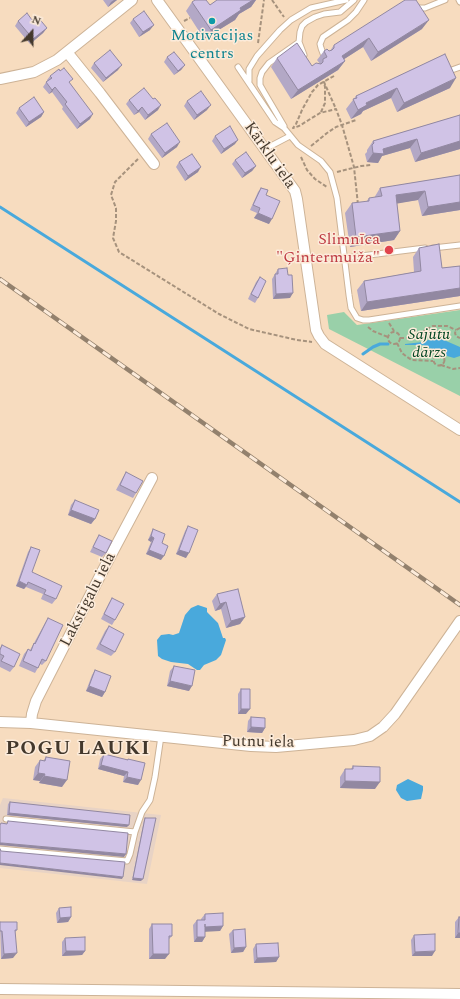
<!DOCTYPE html>
<html>
<head>
<meta charset="utf-8">
<style>
	body { margin:0 }
	#map { position:relative; width:460px; height:999px; overflow:hidden; background:#f7dcbf; font-family:Spectral,serif }
	canvas { display:block }
	.north { position:absolute; left:12px; top:12px; width:40px; height:40px; -webkit-text-stroke:3px #fcebda; paint-order:stroke; rotate:21deg; font-size:11px; font-weight:700; line-height:16px; text-align:center; color:#43382c }
	.north::after { content:''; display:block; margin:auto; width:14px; height:18px; background:#43382c; clip-path:polygon(50% 0,100% 100%,50% 72%,0 100%) }
</style>
</head>
<body>
<div id="map">
<canvas width="460" height="999"></canvas>
<div class="north">N</div>
</div>
<script>
const ctx = document.querySelector('canvas').getContext('2d');
ctx.lineJoin = 'round';
function fillPath(path, color) {
  ctx.fillStyle = color;
  ctx.fill(path, 'evenodd');
}
function poly(rows) {
  const path = new Path2D();
  for (const r of rows) {
    if (r.length === 3) {
      path.moveTo(r[0] + r[2], r[1]);
      path.arc(r[0], r[1], r[2], 0, 2 * Math.PI);
      continue;
    }
    path.moveTo(r[0], r[1]);
    for (let i = 2; i < r.length; i += 2) path.lineTo(r[i], r[i + 1]);
  }
  return path;
}
function strokePath(path, color, width, dash) {
  ctx.strokeStyle = color;
  ctx.lineWidth = width;
  ctx.lineCap = dash ? 'butt' : 'round';
  ctx.setLineDash(dash || []);
  ctx.stroke(path);
}
function drawText(font, color, halo, rows, align = 'center') {
  ctx.font = font + ' Spectral,serif';
  ctx.lineWidth = 3;
  ctx.setLineDash([]);
  ctx.textBaseline = 'middle';
  ctx.strokeStyle = halo;
  ctx.fillStyle = color;
  for (const [text, x, y, turn = 0] of rows) {
    ctx.save();
    ctx.translate(x, y);
    ctx.rotate((+turn || 0) * Math.PI / 180);
    ctx.textAlign = isNaN(turn) ? turn : align;
    if (halo) ctx.strokeText(text, 0, 0);
    ctx.fillText(text, 0, 0);
    ctx.restore();
  }
}
const industrial = poly([
	[3,798,161,815,147,884,0,868,0,805]
]);
const green = poly([
	[460,310,460,396,329,329,327,315,344,312,357,325]
]);
const water = poly([
	[437,337,460,347,460,356,454,358,447,356,423,345,405,345,405,344,423,342],
	[198,605,207,608,207,612,218,623,223,638,225,638,226,640,221,655,216,660,204,665,200,670,197,670,188,664,171,662,162,659,158,656,157,640,161,635,169,634,173,635,179,633,185,615,191,608],
	[408,779,423,786,423,790,421,799,407,801,401,798,396,790,397,785]
]);
const stream = poly([
	[0,207,460,502],
	[363,354,373,347,380,344,388,344]
]);
const path = poly([
	[272,0,284,17],
	[184,21,190,18],
	[258,43,264,0],
	[334,76,318,85,312,92,302,110,296,124,293,128,299,126,320,113,336,109,342,125,354,167,358,205],
	[321,112,325,103,325,87,324,82,336,109],
	[311,146,327,133,336,127,356,120],
	[301,157,307,170,315,179,327,187],
	[138,159,115,182,111,195,116,208,116,221,113,238,119,252,219,314,249,329,297,340,312,342],
	[337,172,361,166,371,165],
	[389,323,394,331],
	[368,327,373,331,388,337],
	[460,328,456,330,455,333,456,336,460,338],
	[394,338,6],
	[400,338,413,338,420,336,425,330,433,326,447,326,456,330],
	[397,343,402,353,407,357,412,360,433,361],
	[439,360,5.5],
	[441,365,453,369,460,368]
]);
const lane = poly([
	[459,0,460,2],
	[418,8,425,8,445,0],
	[304,55,299,42,300,32,302,26,306,22,315,17,324,14,340,12,354,0],
	[324,56,321,48,320,44,323,37,348,20,356,12,364,0],
	[238,67,275,122,284,128,298,145,321,161,330,172,337,198,349,295,351,308,357,318,363,320,369,320,460,306],
	[449,71,460,67],
	[249,81,249,69,257,56,280,30,291,20,311,8,346,0],
	[284,126,264,92,260,85,260,78,262,72,269,63,299,42],
	[265,149,290,136],
	[433,248,460,245],
	[345,258,425,248],
	[6,819,135,832],
	[0,849,127,861,130,854,135,832,142,812,150,800,155,777,161,736]
]);
const street = poly([
	[157,0,295,191,297,199,316,330,319,336,325,344,460,430],
	[67,52,100,93,154,164],
	[0,79,34,72,57,60,132,0],
	[0,722,31,723,251,746,276,747,354,740,370,736,383,727,395,714,460,621],
	[31,723,32,714,36,701,102,572,152,478],
	[0,989,460,994]
]);
const rail = poly([
	[0,279,460,605]
]);
const wall = poly([
	[103,0,117,0,108,7],
	[217,0,256,0,251,7,239,14,235,20,204,39,186,11,192,2,210,5],
	[133,19,150,30,139,37,130,23],
	[32,20,47,28,43,33,30,44,15,26,18,21],
	[422,29,371,61,363,47,344,59,345,61,338,70,291,99,271,67,277,58,312,66,320,64,317,60,324,51,330,51,334,45],
	[445,54,450,88,397,112,391,98,363,111,361,114,351,119,346,109,356,96],
	[167,57,185,65,181,70,174,75,164,62],
	[94,63,118,70,103,82,91,68],
	[50,76,70,84,90,119,77,129,62,109,63,107,52,92,49,94,43,87,47,81,47,80],
	[153,99,158,110,145,120,139,112,134,115,126,104,129,100],
	[187,101,207,110,194,120,184,106],
	[19,108,44,112,41,117,26,127,16,113],
	[460,115,460,149,415,162,410,148,382,156,378,163,367,162,365,154,367,152,367,150,373,141],
	[151,134,177,147,162,158,148,139],
	[215,136,235,144,221,154,212,141],
	[235,160,256,166,252,171,242,178,232,164],
	[179,162,198,172,185,181,176,167],
	[460,175,460,210,422,216,418,200,397,203,400,231,394,240,350,247,345,213,352,203,366,202,369,198,374,198,380,188],
	[261,188,266,195,269,224,254,218,257,213,250,210,258,192],
	[419,248,442,268,460,266,460,296,361,311,357,290,364,281,414,272,413,257],
	[278,269,290,298,273,299,272,279],
	[260,277,258,298,255,303,248,299,256,282],
	[126,472,136,493,133,498,116,490,123,477],
	[75,500,95,519,91,524,68,515,71,505],
	[188,526,186,558,176,554,185,531],
	[153,529,162,543,161,560,146,554,151,542,148,540,151,533],
	[99,535,106,553,102,557,90,552,96,540],
	[31,547,32,572,56,599,52,604,41,599,43,594,26,587,24,589,16,586,28,552],
	[217,594,245,617,240,624,226,628,221,609,215,611,212,601],
	[112,598,115,620,112,625,101,619,109,603],
	[48,618,46,661,42,665,40,664,35,673,19,666,24,654,28,649,30,650,34,643,45,623],
	[109,626,115,652,111,656,96,649,105,631],
	[2,645,14,667,10,672,0,667,0,648],
	[174,666,189,691,167,686,170,671],
	[95,670,105,692,102,697,86,691,92,675],
	[241,689,246,714,238,714,238,694],
	[251,717,265,728,262,733,247,732,248,721],
	[104,754,127,760,128,759,138,785,123,782,124,776,98,769,100,759],
	[46,757,62,787,39,783,40,781,33,780,35,767,40,760,43,761],
	[353,766,375,789,340,788,340,777,345,769,351,769],
	[10,802,127,827,7,815,8,804],
	[145,818,141,881,132,880,144,820],
	[59,908,71,917,68,922,57,923,56,913],
	[205,914,223,926,220,931,205,931,205,937,202,942,194,942,193,925,197,920,201,920,201,919],
	[459,917,460,917,460,938,455,938,455,922],
	[0,922,17,930,15,932,13,958,1,959],
	[152,924,172,936,169,939,165,959,149,959,149,929],
	[233,930,246,947,243,952,231,953,229,934],
	[414,935,432,956,412,956,411,940],
	[65,938,85,951,82,955,62,956,62,942],
	[256,944,279,957,276,962,254,963,253,949]
]);
const shadedWall = poly([
	[114,0,117,0,108,7,111,2],
	[253,0,256,0,251,7,239,14,235,20,204,39,211,30,240,8],
	[429,20,422,29,371,61,378,52],
	[154,25,150,30,139,37,143,32],
	[47,28,43,33,30,44,33,39],
	[369,38,363,47,335,65,342,56],
	[345,61,338,70,291,99,298,90],
	[122,65,118,70,103,82,106,78],
	[185,65,181,70,174,75,178,71],
	[456,78,450,88,397,112,404,103],
	[55,87,52,92,49,94,52,90],
	[397,88,391,98,363,111,361,114,351,119,358,110,366,103],
	[161,105,158,110,145,120,148,115],
	[211,105,207,110,194,120,197,115],
	[142,107,139,112,134,115],
	[44,112,41,117,26,127,29,122],
	[93,114,90,119,77,129,80,124],
	[417,139,410,148,382,156,378,163,367,162,373,153,383,149],
	[238,140,235,144,221,154,224,149],
	[460,141,460,149,415,162,421,153],
	[180,142,177,147,162,158,165,153],
	[256,166,252,171,242,178,245,173],
	[201,167,198,172,185,181,188,176],
	[425,191,418,200,389,205,396,195],
	[460,202,460,210,422,216,428,207],
	[258,213,272,219,269,224,254,218],
	[400,231,394,240,350,247,356,237],
	[460,288,460,296,361,311,367,302],
	[293,293,290,298,273,299,276,294],
	[71,510,95,519,91,524,68,515],
	[151,536,154,538,151,542,148,540],
	[149,550,164,556,161,560,146,554],
	[179,550,189,553,186,558,176,554],
	[19,581,27,585,24,589,16,586],
	[226,602,221,609,215,611,220,604],
	[245,617,240,624,226,628,231,621],
	[170,681,192,686,189,691,167,686],
	[89,686,105,692,102,697,86,691],
	[241,709,250,709,246,714,238,714],
	[251,727,265,728,262,733,247,732],
	[101,765,128,772,124,776,98,769],
	[38,773,45,774,40,781,33,780],
	[44,776,67,780,62,787,39,783],
	[127,777,141,780,138,785,123,782],
	[345,781,380,782,375,789,340,788],
	[9,813,129,825,127,827,7,815],
	[0,843,2,843,126,854,124,857,0,845],
	[0,863,123,877,122,879,0,865],
	[133,878,143,879,141,881,132,880],
	[71,917,68,922,57,923,60,918],
	[223,926,220,931,202,932,205,927],
	[458,933,460,933,460,938,455,938],
	[197,937,205,937,202,942,194,942],
	[246,947,243,952,231,953,234,948],
	[66,951,85,951,82,955,62,956],
	[435,951,432,956,412,956,415,952],
	[17,953,13,958,1,959,4,954],
	[153,954,169,954,165,959,149,959],
	[279,957,276,962,254,963,257,958]
]);
const building = poly([
	[195,0,206,0,210,5,217,0,253,0,240,8,241,10,211,30,192,2,195,0],
	[405,0,416,0,429,20,378,52,369,38,342,56,345,61,298,90,277,58,297,43,312,66,316,63,321,64,323,62,323,59,327,57,324,51,327,49,329,51,332,50,334,48,334,45,405,0],
	[144,11,154,25,143,32,133,19,144,11],
	[27,13,32,20,37,16,47,28,33,39,18,21,27,13],
	[110,50,122,65,106,78,94,63,110,50],
	[174,52,185,65,178,71,167,57,174,52],
	[445,54,456,78,404,103,397,88,366,103,367,105,358,110,353,99,357,98,356,96,445,54],
	[64,68,73,79,69,82,93,114,80,124,65,104,67,102,55,87,52,90,46,82,52,78,50,76,59,69,60,71,64,68],
	[144,88,153,99,155,98,161,105,148,115,142,107,138,111,129,100,144,88],
	[201,91,211,105,197,115,187,101,201,91],
	[34,97,44,112,29,122,19,108,34,97],
	[460,115,460,141,421,153,417,139,383,149,384,154,373,153,372,145,374,143,373,141,460,115],
	[167,123,180,142,165,153,151,134,167,123],
	[230,126,238,140,224,149,215,136,230,126],
	[246,152,256,166,245,173,235,160,246,152],
	[192,154,201,167,188,176,179,162,192,154],
	[460,175,460,202,428,207,425,191,396,195,400,231,356,237,352,203,369,201,369,198,382,196,380,188,460,175],
	[261,188,268,190,266,195,280,201,272,219,258,213,260,208,253,205,261,188],
	[439,244,442,268,460,266,460,288,367,302,364,281,421,271,419,248,439,244],
	[287,268,288,275,292,275,293,293,276,294,275,274,278,274,278,269,287,268],
	[260,277,266,281,258,298,251,294,260,277],
	[126,472,143,481,136,493,120,485,126,472],
	[75,500,99,510,95,519,71,510,75,500],
	[188,526,198,530,189,553,179,550,188,526],
	[153,529,165,534,162,543,168,546,164,556,149,550,154,538,151,536,153,529],
	[99,535,112,541,106,553,93,547,99,535],
	[31,547,40,550,32,572,62,586,56,599,44,594,46,590,28,582,27,585,19,581,31,547],
	[238,589,245,617,231,621,226,602,220,604,217,594,238,589],
	[112,598,124,604,115,620,104,614,112,598],
	[48,618,63,625,46,661,42,659,38,668,23,661,28,649,31,651,34,643,35,644,48,618],
	[109,626,124,634,115,652,100,644,109,626],
	[2,645,20,654,14,667,1,661,4,656,0,654,0,650,2,645],
	[174,666,195,670,192,686,170,681,174,666],
	[95,670,111,676,105,692,89,686,95,670],
	[241,689,250,689,250,709,241,709,241,689],
	[251,717,265,718,265,728,251,727,251,717],
	[104,754,128,760,128,759,145,763,141,780,127,777,128,772,101,765,104,754],
	[46,757,70,761,67,780,44,776,45,774,38,773,40,760,45,761,46,757],
	[353,766,380,767,380,782,345,781,345,769,353,769,353,766],
	[10,802,130,815,129,825,9,813,10,802],
	[145,818,156,818,143,879,133,878,145,818],
	[8,821,128,833,126,854,2,843,0,843,0,825,1,823,7,824,8,821],
	[0,849,1,851,125,862,123,877,0,863,0,849],
	[71,907,71,917,60,918,59,908,71,907],
	[223,913,223,926,205,927,205,924,205,937,197,937,197,920,205,920,205,914,223,913],
	[459,917,460,917,460,933,458,933,459,917],
	[0,922,17,922,17,930,15,930,17,953,4,954,2,931,0,931,0,922],
	[152,924,172,924,172,936,169,936,169,954,153,954,152,924],
	[245,929,246,947,234,948,233,930,245,929],
	[435,934,435,951,415,952,414,935,435,934],
	[85,937,85,951,66,951,65,938,85,937],
	[278,943,279,957,257,958,256,944,278,943]
]);
const markers = [
	[212,21,4,"#0f9aa8"],
	[389,250,5,"#e0444e"]
];
const cultureNames = [
	["Motivācijas",212,37],
	["centrs",212,55]
];
const streetNames = [
	["Kārklu iela",269,156,55],
	["Lakstīgalu iela",89,600,-63],
	["Putnu iela",258,743,1]
];
const healthNames = [
	["Slimnīca",380,241],
	["\"Ģintermuiža\"",380,259]
];
const parkNames = [
	["Sajūtu",429,336],
	["dārzs",429,354]
];
const districtNames = [
	["POGU LAUKI",78,750]
];
fillPath(industrial, '#e8d3c5');
fillPath(green, '#99d0a9');
fillPath(water, '#49a9dc');
strokePath(stream, '#49a9dc', 3);
strokePath(lane, '#cdb397', 7);
strokePath(street, '#cdb397', 12);
strokePath(path, '#a6927d', 2, [4, 2]);
strokePath(lane, '#fff', 5);
strokePath(street, '#fff', 10);
strokePath(rail, '#93816d', 4.5);
strokePath(rail, '#fcebda', 3, [9]);
fillPath(wall, '#b3a8c6');
fillPath(shadedWall, '#9288a1');
fillPath(building, '#d0c3e6');
strokePath(building, '#9288a1', 1);
for (const [x, y, r, color] of markers) {
  const dot = new Path2D();
  dot.arc(x, y, r, 0, 2 * Math.PI);
  ctx.fillStyle = color;
  ctx.fill(dot);
  strokePath(dot, '#fcebda', 1.5);
}
drawText('16px', '#0d838f', '#fcebda', cultureNames);
drawText('16px', '#43382c', '#fcebda', streetNames);
drawText('16px', '#be3a42', '#fcebda', healthNames, 'right');
drawText('italic 16px', '#004522', '#fcebda', parkNames);
ctx.letterSpacing = '1px';
drawText('bold 20px', '#43382c', '#fcebda', districtNames);
ctx.letterSpacing = '0px';
</script>
</body>
</html>
